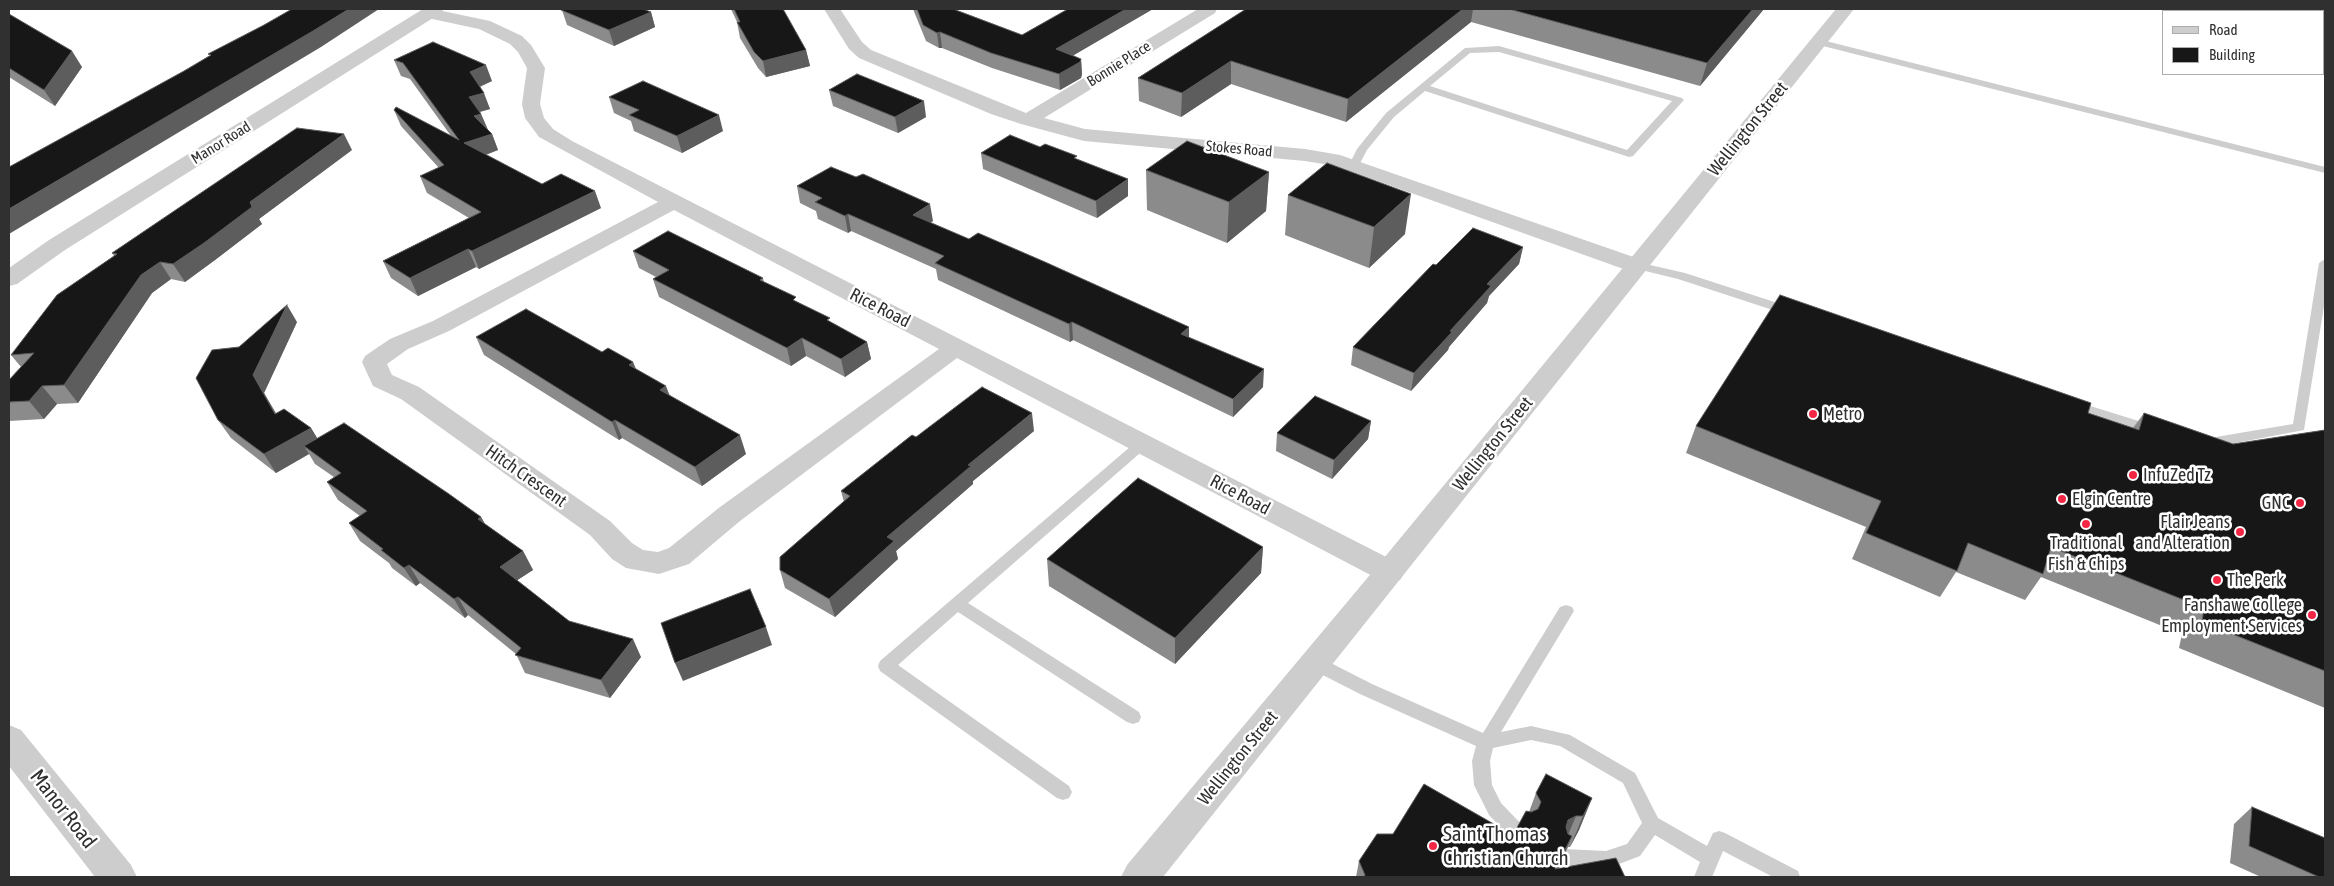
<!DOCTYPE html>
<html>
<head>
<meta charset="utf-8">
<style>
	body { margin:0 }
	#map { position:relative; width:2334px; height:886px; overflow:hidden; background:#fff; font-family:"Asap Condensed",sans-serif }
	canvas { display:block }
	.frame { position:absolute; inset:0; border:10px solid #303030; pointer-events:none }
	.legend { position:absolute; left:2162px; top:10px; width:162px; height:65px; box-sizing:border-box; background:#fff; border:1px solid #acacac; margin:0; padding:6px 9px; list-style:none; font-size:15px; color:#303030 }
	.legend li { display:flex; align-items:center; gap:10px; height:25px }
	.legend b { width:25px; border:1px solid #acacac }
</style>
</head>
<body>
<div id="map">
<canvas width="2334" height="886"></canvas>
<div class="frame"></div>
<ul class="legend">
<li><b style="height:6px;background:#cdcdcd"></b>Road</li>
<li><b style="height:14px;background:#171717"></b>Building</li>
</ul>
</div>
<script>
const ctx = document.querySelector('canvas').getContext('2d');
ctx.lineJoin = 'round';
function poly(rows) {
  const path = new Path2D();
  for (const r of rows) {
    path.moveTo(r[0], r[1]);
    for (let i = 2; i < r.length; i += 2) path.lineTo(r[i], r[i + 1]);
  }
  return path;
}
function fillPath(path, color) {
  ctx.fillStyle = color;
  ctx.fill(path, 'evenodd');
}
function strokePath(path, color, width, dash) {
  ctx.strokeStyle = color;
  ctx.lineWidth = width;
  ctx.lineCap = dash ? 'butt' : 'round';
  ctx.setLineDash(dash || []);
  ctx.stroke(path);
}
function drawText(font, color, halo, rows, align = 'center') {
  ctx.font = font + ' "Asap Condensed",sans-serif';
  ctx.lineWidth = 5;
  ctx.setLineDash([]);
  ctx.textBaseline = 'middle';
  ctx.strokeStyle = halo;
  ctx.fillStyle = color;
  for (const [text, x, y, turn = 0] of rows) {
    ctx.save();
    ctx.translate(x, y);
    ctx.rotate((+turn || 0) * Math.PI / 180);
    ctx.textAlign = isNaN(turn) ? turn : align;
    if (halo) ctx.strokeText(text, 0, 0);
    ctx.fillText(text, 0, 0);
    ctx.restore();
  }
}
const service = poly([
	[1818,39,2325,167,2325,173,1815,44,1815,40,1818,39],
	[1499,46,1682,98,1684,100,1633,156,1629,157,1425,91,1394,117,1367,150,1358,167,1350,167,1349,165,1357,149,1386,113,1465,48,1499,46],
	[1499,52,1672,101,1627,150,1430,86,1470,53,1499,52],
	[2325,259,2325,300,2304,430,2204,449,2199,447,2197,444,2204,439,2293,424,2319,263,2325,259],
	[1637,262,1685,273,1793,308,1795,311,1789,315,1785,314,1678,279,1633,268,1631,266,1637,262],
	[2071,400,2158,427,2160,430,2153,435,2066,407,2064,404,2071,400],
	[1142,439,1147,441,1149,444,1147,447,968,603,1139,712,1141,717,1139,722,1133,724,1127,722,958,612,898,665,1069,786,1072,792,1069,798,1063,800,1057,798,880,671,878,666,880,661,951,600,1137,441,1142,439],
	[1566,605,1572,607,1574,611,1501,732,1531,726,1570,735,1635,773,1658,818,1707,846,1713,833,1719,831,1725,833,1798,871,1800,877,1773,877,1723,851,1712,877,1694,877,1700,862,1655,835,1640,856,1606,869,1564,867,1557,864,1555,858,1557,852,1564,849,1606,851,1627,844,1642,823,1623,783,1560,746,1531,740,1493,748,1490,761,1492,785,1501,803,1525,828,1528,834,1525,840,1519,842,1513,840,1489,815,1474,785,1472,761,1476,746,1360,694,1309,668,1307,663,1309,658,1315,656,1321,658,1372,684,1483,733,1560,607,1566,605]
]);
const minor = poly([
	[423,9,433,9,490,21,522,36,531,45,545,68,540,104,544,118,553,129,572,141,1400,564,1405,572,1400,580,1390,583,1380,580,957,358,740,521,689,564,659,574,626,568,612,559,590,535,401,399,373,386,362,362,365,356,390,339,433,321,658,202,539,137,525,118,522,104,527,68,518,52,510,44,479,29,423,17,421,13,423,9],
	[674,210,939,349,720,507,669,548,658,552,643,550,632,543,610,521,419,387,392,375,387,364,408,349,449,331,674,210],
	[824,9,840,9,862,42,871,50,1026,113,1198,9,1217,9,1215,13,1044,118,1085,129,1305,149,1340,155,1645,261,1648,266,1645,271,1637,273,1629,271,1336,166,1305,161,1084,141,1021,124,991,114,859,58,849,49,824,9]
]);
const tertiary = poly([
	[423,9,444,9,441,13,65,250,17,284,9,286,9,268,49,240,423,9],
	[1836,9,1854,9,1163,877,1121,877,1127,865,1379,564,1836,9],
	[9,725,21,730,131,865,137,877,95,877,9,766,9,725]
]);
const wall = poly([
	[556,9,643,9,651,12,655,27,614,46,567,25,562,10],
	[731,9,783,9,806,50,810,66,766,77,758,68,740,38,737,22],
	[913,9,953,9,1022,35,1068,9,1153,9,1073,55,1081,59,1082,74,1081,78,1060,90,992,68,942,48,939,48,926,41],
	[1246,9,1764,9,1700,86,1471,22,1346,122,1231,84,1181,117,1139,101,1138,78],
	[9,14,82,67,55,106,9,77],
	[394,60,492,81,480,87,490,109,480,112,488,130,492,134,498,150,486,155,542,184,601,208,479,269,476,267,418,296,391,278,383,261,469,218,427,193,420,176,439,168,401,126,394,110,451,136,410,79,401,76],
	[829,90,926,117,898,133,833,106],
	[609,97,723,131,682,153,634,131,631,121,614,113],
	[1040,147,1077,159,1128,196,1097,218,983,169,981,153],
	[352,150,259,219,262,224,215,260,185,282,171,279,152,293,78,403,57,404,44,419,9,421,9,380,21,367,11,355,114,256,112,253],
	[1146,170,1269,172,1266,211,1227,243,1147,210],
	[797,186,933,221,930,223,1189,337,1263,387,1233,417,1073,340,1070,342,938,280,936,269,851,231,848,233,818,219,816,211,800,203],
	[1288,195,1405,234,1369,268,1285,235],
	[1523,247,1519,264,1489,296,1487,303,1449,347,1448,350,1411,391,1351,365,1353,347,1436,265],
	[633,251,763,278,764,282,831,322,867,342,871,359,845,377,806,356,791,366,659,297,653,279,656,277,639,268],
	[297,322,264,393,276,413,311,428,317,438,481,517,485,524,523,551,533,570,517,580,569,621,641,657,610,698,525,673,516,654,468,615,465,618,420,583,416,586,392,568,389,563,360,541,349,523,360,516,338,500,327,482,334,477,315,464,309,454,276,473,231,438,218,420,239,347],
	[476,337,602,352,633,362,636,369,746,454,702,486,622,438,619,440,484,355],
	[2088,413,2133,428,2144,413,2233,444,2325,430,2325,708,2179,648,2182,634,2041,577,2025,600,1956,572,1940,597,1852,559,1866,527,1686,453,1696,426],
	[1371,421,1368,439,1332,479,1276,451,1277,433],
	[1034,431,973,481,973,484,896,551,898,559,835,617,785,588,780,570,844,502,841,491,916,437],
	[1263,547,1261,573,1175,664,1049,586,1047,559],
	[1536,793,1592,798,1579,830,1570,847,1568,847,1559,869,1625,877,1356,877,1359,861,1513,835,1529,812],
	[2252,807,2325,877,2261,877,2230,863,2234,824]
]);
const shadedWall = poly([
	[349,9,379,9,321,47,9,234,9,209],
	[1126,9,1153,9,1057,65,1056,49],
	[1463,9,1473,9,1471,22,1346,122,1348,99],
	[1753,9,1764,9,1700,86,1707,63],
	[651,12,655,27,614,46,609,30],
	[940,32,942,48,939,48,937,33],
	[806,50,810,66,766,77,763,61],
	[72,51,82,67,55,106,44,90],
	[1081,59,1082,74,1081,78,1060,90,1059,74],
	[1231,61,1231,84,1181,117,1182,93],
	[486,65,492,81,476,88,470,72],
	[484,93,490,109,475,113,469,97],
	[924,101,926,117,898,133,895,117],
	[481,114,488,130,474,116],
	[719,115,723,131,682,153,677,136],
	[344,134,352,150,259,219,262,224,215,260,185,282,173,264,250,202],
	[492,134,498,150,471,160,464,143],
	[1269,172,1266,211,1227,243,1229,202],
	[1128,179,1128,196,1097,218,1096,201],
	[595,191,601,208,479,269,472,251],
	[1411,194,1405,234,1369,268,1374,227],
	[930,204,933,221,915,232,913,215],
	[848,214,851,231,848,233,845,216],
	[1523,247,1519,264,1489,296,1487,303,1449,347,1448,350,1411,391,1414,373,1450,331,1487,284],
	[468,249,476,267,418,296,410,278],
	[160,262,171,279,152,293,78,403,64,385,141,275],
	[287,305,297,322,264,393,286,432,275,414,253,375],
	[1072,322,1073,340,1070,342,1069,324],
	[1189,327,1189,345,1181,334],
	[802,338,806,356,791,366,787,348],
	[867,342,871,359,845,377,841,359],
	[633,362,640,380,629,365],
	[1264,369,1263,387,1233,417,1233,399],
	[42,386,57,404,44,419,29,401],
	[666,386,673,404,660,390],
	[1032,413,1034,431,973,481,973,484,896,551,898,559,835,617,829,599,887,537,968,465],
	[615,420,622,438,619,440,612,422],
	[1371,421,1368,439,1332,479,1334,460],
	[311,428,322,446,304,446,309,454,276,473,264,454],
	[740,435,746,454,702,486,695,467],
	[481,517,491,535,478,519],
	[1263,547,1261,573,1175,664,1175,638],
	[523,551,533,570,510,585,500,567],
	[409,565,420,583,416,586,404,568],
	[458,597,468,615,465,618,454,599],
	[766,627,772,645,683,681,675,663],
	[633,639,641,657,610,698,601,680],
	[1592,798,1579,830,1570,847,1583,816],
	[1576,816,1563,847,1555,851,1568,820],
	[1572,836,1559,867,1554,877,1555,869]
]);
const building = poly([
	[292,9,349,9,313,31,9,209,9,167,184,71,211,55,208,54,264,25,292,9],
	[565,9,643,9,651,12,609,30,561,10,565,9],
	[734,9,783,9,806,50,763,61,754,52,737,22,740,22,734,9],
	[917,9,953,9,1022,35,1068,9,1126,9,1056,49,1081,59,1080,62,1059,74,991,53,940,32,937,33,923,25,917,9],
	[1246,9,1463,9,1348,99,1231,61,1182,93,1138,78,1246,9],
	[1509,9,1753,9,1707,63,1509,9],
	[9,14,72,51,44,90,9,68,9,14],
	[433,42,486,65,470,72,484,93,469,97,481,114,474,116,492,134,464,143,542,184,561,174,595,191,472,251,468,249,410,278,383,261,481,212,420,176,444,165,394,110,396,107,459,140,403,63,394,60,433,42],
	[857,74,924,101,895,117,829,90,857,74],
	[643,81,719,115,677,136,629,115,639,110,609,97,643,81],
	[297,128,344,134,250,202,252,207,204,243,173,264,160,262,141,275,64,385,42,386,29,401,9,402,9,380,34,353,11,355,57,295,117,254,112,253,297,128],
	[1010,135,1040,147,1045,144,1077,156,1074,158,1128,179,1096,201,981,153,1010,135],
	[1187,141,1269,172,1229,202,1146,170,1187,141],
	[1327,163,1411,194,1374,227,1288,195,1327,163],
	[831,167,856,177,863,174,930,204,913,215,969,239,978,233,1045,262,1189,327,1181,334,1264,369,1233,399,1072,322,1069,324,935,263,944,256,848,214,845,216,815,202,822,198,797,186,831,167],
	[1473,228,1523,247,1487,284,1491,286,1450,331,1452,332,1414,373,1353,347,1433,264,1436,265,1473,228],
	[668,231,763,278,760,280,796,297,793,300,830,318,827,320,867,342,841,359,802,338,787,348,653,279,669,270,633,251,668,231],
	[1780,295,2091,403,2088,413,2139,430,2144,413,2233,444,2325,430,2325,671,2202,622,2204,608,2051,547,2043,574,1968,543,1957,571,1866,533,1881,501,1696,426,1780,295],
	[287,305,253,375,275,414,284,409,311,428,264,454,218,420,196,378,212,350,239,347,287,305],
	[526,309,602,352,608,348,633,362,629,365,666,386,660,390,740,435,695,467,615,420,612,422,476,337,526,309],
	[982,387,1032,413,968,465,971,466,887,537,894,541,829,599,780,570,780,557,850,496,841,491,912,435,916,437,982,387],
	[1315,396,1371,421,1334,460,1277,433,1315,396],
	[344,423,449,494,481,517,478,519,523,551,500,567,569,621,633,639,601,680,515,655,521,648,458,597,454,599,409,565,404,568,381,550,383,549,349,523,367,511,327,482,341,473,304,446,344,423],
	[1138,478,1263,547,1175,638,1047,559,1138,478],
	[750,589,766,627,675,663,661,623,750,589],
	[1546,774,1592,798,1583,816,1576,816,1568,820,1566,827,1568,834,1572,836,1555,869,1616,858,1625,877,1364,877,1365,875,1359,861,1377,834,1393,834,1424,784,1513,835,1526,811,1531,812,1538,809,1541,802,1536,793,1546,774],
	[2252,807,2325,838,2325,877,2319,877,2249,846,2252,807]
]);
const markers = [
	[1813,414,5,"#f32644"],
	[2133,475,5,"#f32644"],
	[2062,499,5,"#f32644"],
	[2300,503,5,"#f32644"],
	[2086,524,5,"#f32644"],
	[2240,532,5,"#f32644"],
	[2217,580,5,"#f32644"],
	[2312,615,5,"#f32644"],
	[1433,846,5,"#f32644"]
];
const farStreetnames = [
	["Bonnie Place",1119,64,-32],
	["Manor Road",221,143,-32],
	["Stokes Road",1239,149,5]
];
const streetNames = [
	["Wellington Street",1748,129,-51],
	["Rice Road",880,308,27],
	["Wellington Street",1493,444,-51],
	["Hitch Crescent",526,476,35],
	["Rice Road",1240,495,28],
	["Wellington Street",1238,758,-51]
];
const poiNames = [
	["Metro",1823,414],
	["InfuZed Tz",2143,475],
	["Elgin Centre",2072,499],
	["GNC",2290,503,"right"],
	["Flair Jeans",2230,522,"right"],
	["and Alteration",2230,543,"right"],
	["Traditional",2086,543,"center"],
	["Fish & Chips",2086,564,"center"],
	["The Perk",2227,580],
	["Fanshawe College",2302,605,"right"],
	["Employment Services",2302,626,"right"]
];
const nearStreetnames = [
	["Manor Road",63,809,52]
];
const nearPoinames = [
	["Saint Thomas",1443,834],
	["Christian Church",1443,858]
];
fillPath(service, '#cdcdcd');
fillPath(minor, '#cdcdcd');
fillPath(tertiary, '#cdcdcd');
fillPath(wall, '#8b8b8b');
fillPath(shadedWall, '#5d5d5d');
fillPath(building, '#171717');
strokePath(building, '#5d5d5d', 1);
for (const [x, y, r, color] of markers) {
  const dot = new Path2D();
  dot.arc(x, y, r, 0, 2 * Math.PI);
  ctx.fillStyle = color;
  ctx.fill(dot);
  strokePath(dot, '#fff', 2);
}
drawText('15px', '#303030', '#fff', farStreetnames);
drawText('18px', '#303030', '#fff', streetNames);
drawText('18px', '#303030', '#fff', poiNames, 'left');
drawText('21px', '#303030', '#fff', nearStreetnames);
drawText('21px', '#303030', '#fff', nearPoinames, 'left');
</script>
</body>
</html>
